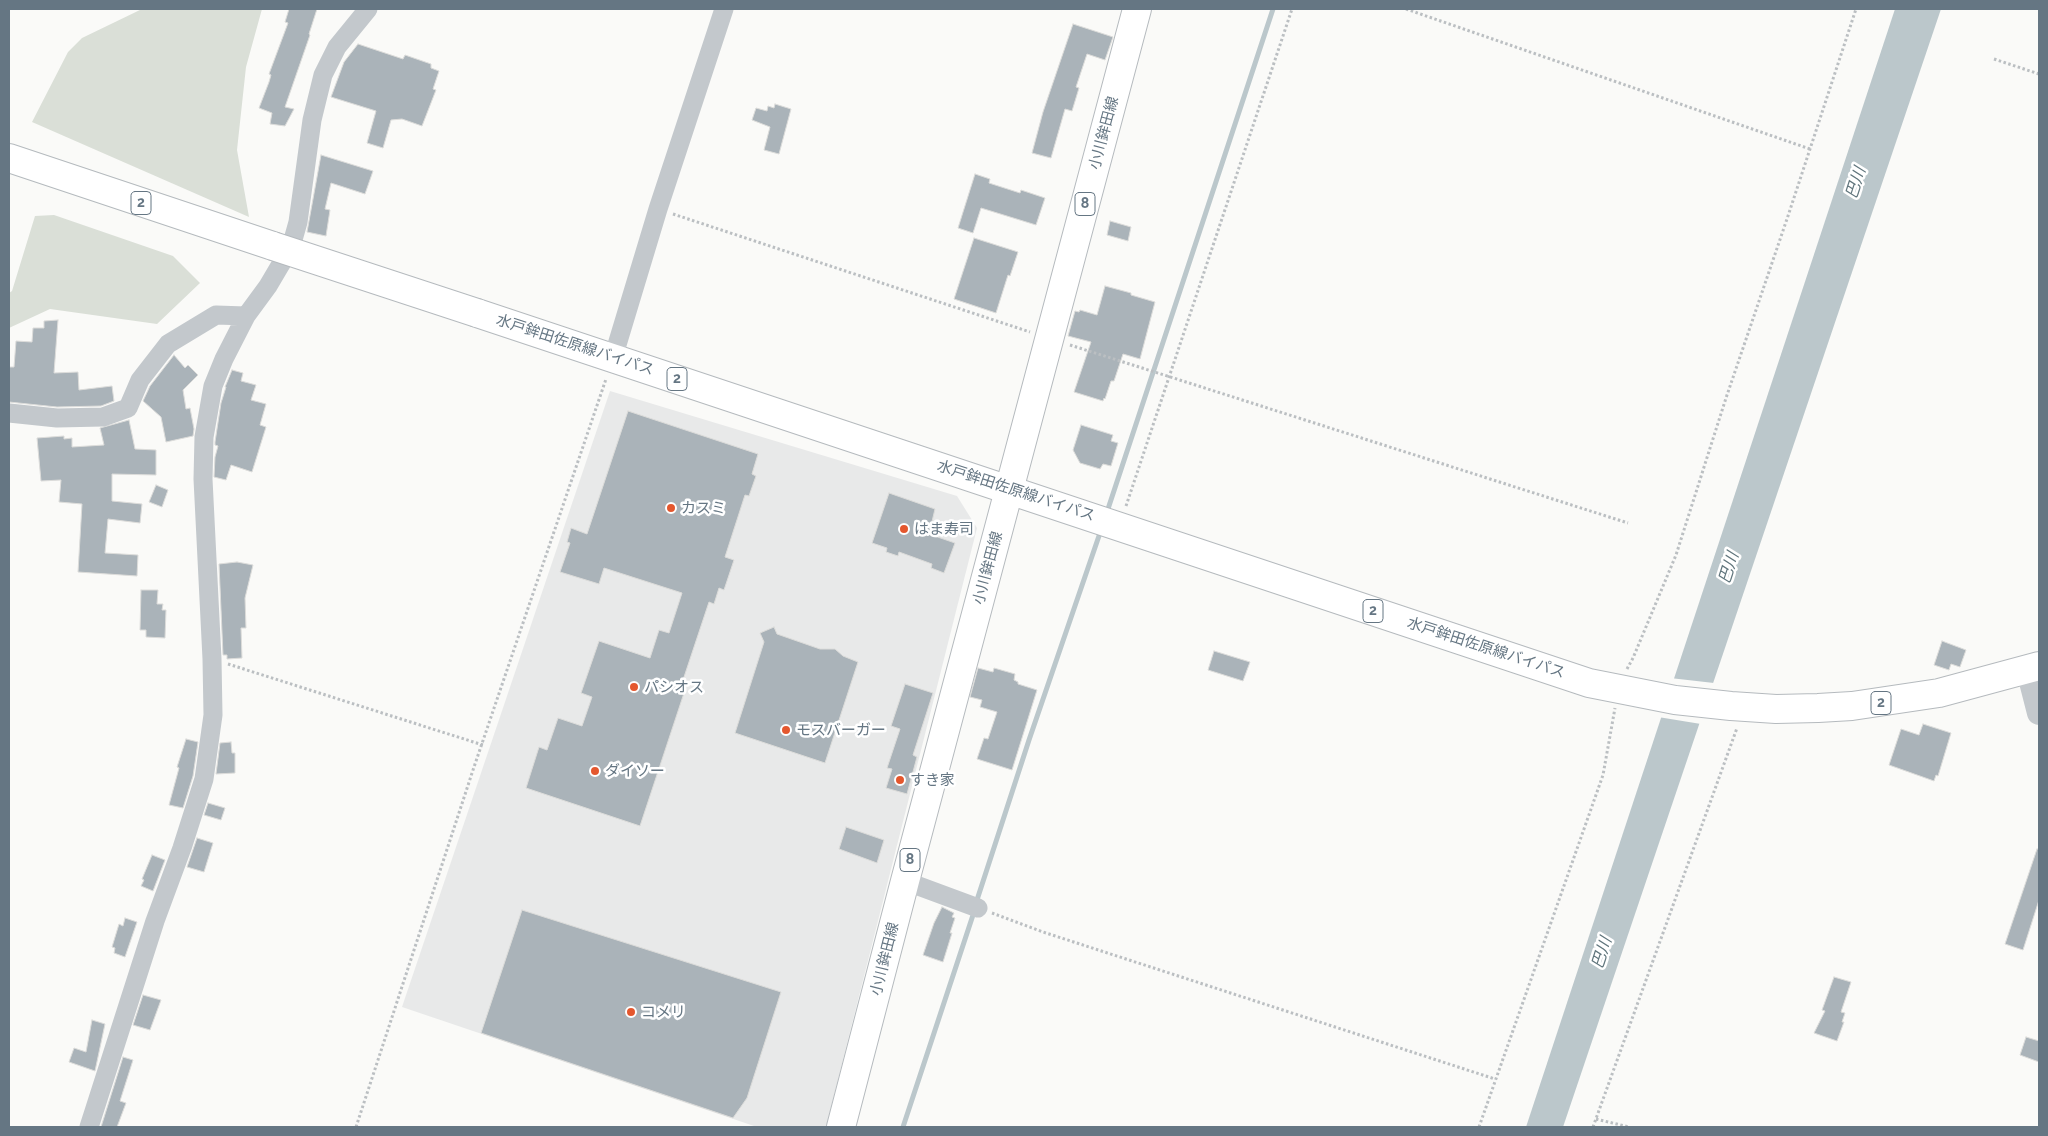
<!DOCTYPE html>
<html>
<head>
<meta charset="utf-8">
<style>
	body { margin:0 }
	#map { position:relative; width:2048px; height:1136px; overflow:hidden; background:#fafaf8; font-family:Raleway,sans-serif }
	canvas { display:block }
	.frame { position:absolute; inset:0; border:10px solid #657683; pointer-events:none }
</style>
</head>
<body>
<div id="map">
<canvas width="2048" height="1136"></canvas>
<div class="frame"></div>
</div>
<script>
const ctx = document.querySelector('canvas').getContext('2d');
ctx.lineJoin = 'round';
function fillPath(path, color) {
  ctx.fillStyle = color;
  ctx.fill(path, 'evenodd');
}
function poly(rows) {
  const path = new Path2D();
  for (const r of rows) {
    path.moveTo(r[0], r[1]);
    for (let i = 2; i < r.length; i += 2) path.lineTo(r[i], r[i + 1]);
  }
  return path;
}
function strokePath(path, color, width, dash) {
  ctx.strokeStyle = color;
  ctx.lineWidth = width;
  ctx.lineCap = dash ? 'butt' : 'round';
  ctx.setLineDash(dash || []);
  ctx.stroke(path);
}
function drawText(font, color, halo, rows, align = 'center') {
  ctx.font = font + ' Raleway,"Noto Sans JP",sans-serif';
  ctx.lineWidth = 5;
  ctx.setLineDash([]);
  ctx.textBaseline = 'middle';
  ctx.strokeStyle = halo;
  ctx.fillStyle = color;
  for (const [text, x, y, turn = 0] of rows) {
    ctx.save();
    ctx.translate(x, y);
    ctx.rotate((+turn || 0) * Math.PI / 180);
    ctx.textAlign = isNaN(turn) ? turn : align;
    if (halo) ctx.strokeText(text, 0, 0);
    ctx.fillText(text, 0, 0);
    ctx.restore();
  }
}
const built = poly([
	[610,391,957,496,977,528,826,1127,757,1127,402,1007]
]);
const green = poly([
	[142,9,262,9,246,67,237,150,249,217,32,122,68,52,82,38],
	[54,215,173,256,200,283,157,324,50,309,9,328,9,293,12,291,35,216]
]);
const water = poly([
	[1895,9,1941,9,1563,1127,1526,1127]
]);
const pier = poly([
	[1670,678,1714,683,1701,724,1658,717]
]);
const stream = poly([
	[1106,515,1273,9],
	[976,903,1029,740,1101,530],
	[903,1127,974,912]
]);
const building = poly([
	[289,9,317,9,309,34,310,35,285,107,294,109,285,126,270,124,272,113,259,108,269,82,271,75,269,74,288,23,285,22,289,9],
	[1073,24,1113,37,1105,60,1087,54,1076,87,1079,88,1072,111,1065,109,1051,158,1032,153,1043,112,1073,24],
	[358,44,403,59,405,55,431,64,431,68,439,71,433,89,436,90,422,126,402,119,391,120,383,148,367,143,376,111,331,97,344,62,358,44],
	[775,104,791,109,779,154,764,150,770,127,752,120,756,108,767,111,768,106,774,108,775,104],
	[321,155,373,171,365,194,331,183,325,209,330,210,326,236,307,232,321,155],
	[975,174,990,179,989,183,1020,193,1021,190,1045,198,1036,225,981,208,973,233,958,228,975,174],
	[1110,221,1131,227,1128,241,1107,235,1110,221],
	[974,238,1018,252,1010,276,1008,275,996,313,954,299,974,238],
	[1105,286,1131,293,1131,295,1155,302,1140,359,1123,354,1114,381,1111,381,1105,399,1104,398,1103,401,1074,392,1091,342,1068,336,1075,311,1079,312,1080,310,1097,315,1105,286],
	[58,320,54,373,78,372,79,390,112,386,114,401,101,406,57,407,9,402,9,367,14,367,16,341,32,342,33,328,44,328,44,321,58,320],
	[174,355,185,368,188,365,198,375,183,390,186,409,190,408,194,429,193,436,166,442,161,417,143,401,150,386,174,355],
	[232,370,243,373,241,381,256,385,251,400,266,404,260,425,266,427,252,472,231,465,226,480,214,477,215,457,218,446,215,445,215,442,221,403,226,387,225,387,232,370],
	[628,411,758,454,752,474,756,476,749,496,745,495,725,557,734,560,724,590,719,588,714,604,709,602,683,680,688,681,640,826,526,788,539,747,547,750,558,718,582,726,592,697,581,693,599,641,650,658,659,630,669,633,682,593,604,568,599,584,560,572,570,543,567,542,571,528,587,534,628,411],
	[129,420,135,449,156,450,156,475,112,474,112,501,142,504,140,523,108,519,105,553,138,555,137,576,78,572,82,504,59,502,61,480,41,481,37,438,64,436,64,439,72,438,72,447,104,445,100,428,129,420],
	[1081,425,1113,435,1111,441,1118,443,1111,466,1103,464,1100,469,1080,463,1073,450,1081,425],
	[156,485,168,490,162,507,149,502,156,485],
	[889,493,935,509,929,534,955,543,944,573,931,568,932,564,899,552,898,556,886,552,887,548,872,543,889,493],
	[237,562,253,565,245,598,246,628,241,628,242,658,227,659,227,655,223,655,219,564,237,562],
	[141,590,158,590,157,604,163,604,162,610,166,610,165,638,146,637,146,630,140,630,141,590],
	[774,627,777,634,820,649,835,649,843,656,858,662,825,763,735,733,764,642,760,633,774,627],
	[1942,641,1966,650,1960,667,1951,664,1949,670,1934,665,1942,641],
	[1214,651,1250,662,1243,681,1208,670,1214,651],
	[978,668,993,672,994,668,1015,674,1014,680,1018,682,1018,684,1037,690,1012,770,977,759,984,738,988,739,997,712,980,707,982,700,970,697,978,668],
	[905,684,933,693,913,755,917,757,907,794,886,788,892,769,887,768,900,729,891,726,905,684],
	[1923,724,1951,733,1938,776,1936,775,1934,781,1889,765,1901,729,1919,735,1923,724],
	[186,739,198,742,193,776,183,808,169,805,179,768,177,767,186,739],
	[231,742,232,753,235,753,235,773,216,774,220,743,231,742],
	[208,803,225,808,221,820,204,815,208,803],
	[846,827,884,840,877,863,839,849,846,827],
	[197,838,213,843,204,872,187,867,197,838],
	[2037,849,2039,849,2039,900,2023,950,2005,944,2037,849],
	[152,855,165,860,153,891,141,886,144,880,142,879,152,855],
	[942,907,954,913,952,917,955,918,950,933,952,933,943,962,923,955,934,923,942,907],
	[522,910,781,992,747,1098,733,1118,481,1033,522,910],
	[125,918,137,922,125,957,114,953,115,948,112,947,119,924,123,926,125,918],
	[1834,977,1851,982,1841,1012,1845,1013,1842,1022,1844,1022,1837,1041,1814,1033,1825,1011,1822,1010,1834,977],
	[143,995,161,1000,150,1030,133,1025,143,995],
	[92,1020,105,1024,95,1071,69,1062,74,1048,86,1052,92,1020],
	[2026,1037,2039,1041,2039,1062,2020,1055,2026,1037],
	[123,1057,133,1060,120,1101,126,1103,117,1127,101,1127,123,1057]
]);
const path = poly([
	[1406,9,1810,149],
	[1994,59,2039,74],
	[673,214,1030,332],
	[1070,345,1628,523],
	[1126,506,1292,9],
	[228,664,483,745],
	[1627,669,1633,658,1676,555,1726,398,1788,216,1856,9],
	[992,913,1043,932,1495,1079],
	[1596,1119,1629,1127],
	[356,1127,474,767,606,379],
	[1479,1127,1603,775,1615,708],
	[1593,1127,1737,728]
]);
const minor = poly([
	[613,358,658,209,724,9],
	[9,413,57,418,103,417,128,408,140,380,168,344,216,315,246,316],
	[905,881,978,908],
	[89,1127,155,921,182,848,204,779,213,715,212,659,203,479,204,437,213,386,224,359,246,316,268,286,291,247,298,222,312,120,323,75,337,47,368,9]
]);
const tertiary = poly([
	[2028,670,2039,713]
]);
const primary = poly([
	[9,158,273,246],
	[477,313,1589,683,1675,700,1731,706,1776,709,1818,708,1852,706,1939,693,2039,666],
	[841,1127,905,881,1137,9]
]);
const primaryBridge = poly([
	[273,246,477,313]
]);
const markers = [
	[671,508,5,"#e4572e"],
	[904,529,5,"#e4572e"],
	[634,687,5,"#e4572e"],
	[786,730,5,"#e4572e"],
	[595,771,5,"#e4572e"],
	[900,780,5,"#e4572e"],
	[631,1012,5,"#e4572e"]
];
const shields = [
	[141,203,20],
	[1085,204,20],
	[677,379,20],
	[1373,611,20],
	[1881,703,20],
	[910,860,20]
];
const shieldNames = [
	["2",141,203],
	["8",1085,204],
	["2",677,379],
	["2",1373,611],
	["2",1881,703],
	["8",910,860]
];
const streetNames = [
	["小川鉾田線",1104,133,-75],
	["水戸鉾田佐原線バイパス",575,345,18],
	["水戸鉾田佐原線バイパス",1016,491,18],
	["小川鉾田線",988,568,-75],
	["水戸鉾田佐原線バイパス",1486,648,18],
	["小川鉾田線",885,959,-76]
];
const poiNames = [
	["カスミ",681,508],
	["はま寿司",914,529],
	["パシオス",644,687],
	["モスバーガー",796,730],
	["ダイソー",605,771],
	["すき家",910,780],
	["コメリ",641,1012]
];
const waterNames = [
	["巴川",1856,183,-72],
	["巴川",1729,568,-72],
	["巴川",1602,953,-72]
];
fillPath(built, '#e8e9e9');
fillPath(green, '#dadfd7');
fillPath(water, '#bbc7cb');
fillPath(pier, '#fafaf8');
strokePath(stream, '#bbc7cb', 5);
fillPath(building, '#aab3b9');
strokePath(building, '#dcdcda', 1);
strokePath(primary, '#b5babe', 30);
strokePath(path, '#bbbfc2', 3, [2.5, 2.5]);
strokePath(minor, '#c3c8cc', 19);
strokePath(tertiary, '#c3c8cc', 24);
strokePath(primary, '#fff', 28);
strokePath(primaryBridge, '#b5babe', 30, []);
strokePath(primaryBridge, '#fff', 28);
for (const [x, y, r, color] of markers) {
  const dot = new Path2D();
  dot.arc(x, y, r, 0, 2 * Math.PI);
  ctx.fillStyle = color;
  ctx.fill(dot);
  strokePath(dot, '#fff', 2);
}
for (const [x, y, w] of shields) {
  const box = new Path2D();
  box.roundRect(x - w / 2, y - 11.5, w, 23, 4);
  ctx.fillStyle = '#fff';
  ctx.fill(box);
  strokePath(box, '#657683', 1);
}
drawText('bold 14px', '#657683', null, shieldNames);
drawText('15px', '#657683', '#fff', streetNames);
drawText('15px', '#657683', '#fff', poiNames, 'left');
drawText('italic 16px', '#60757c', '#fff', waterNames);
</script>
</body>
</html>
